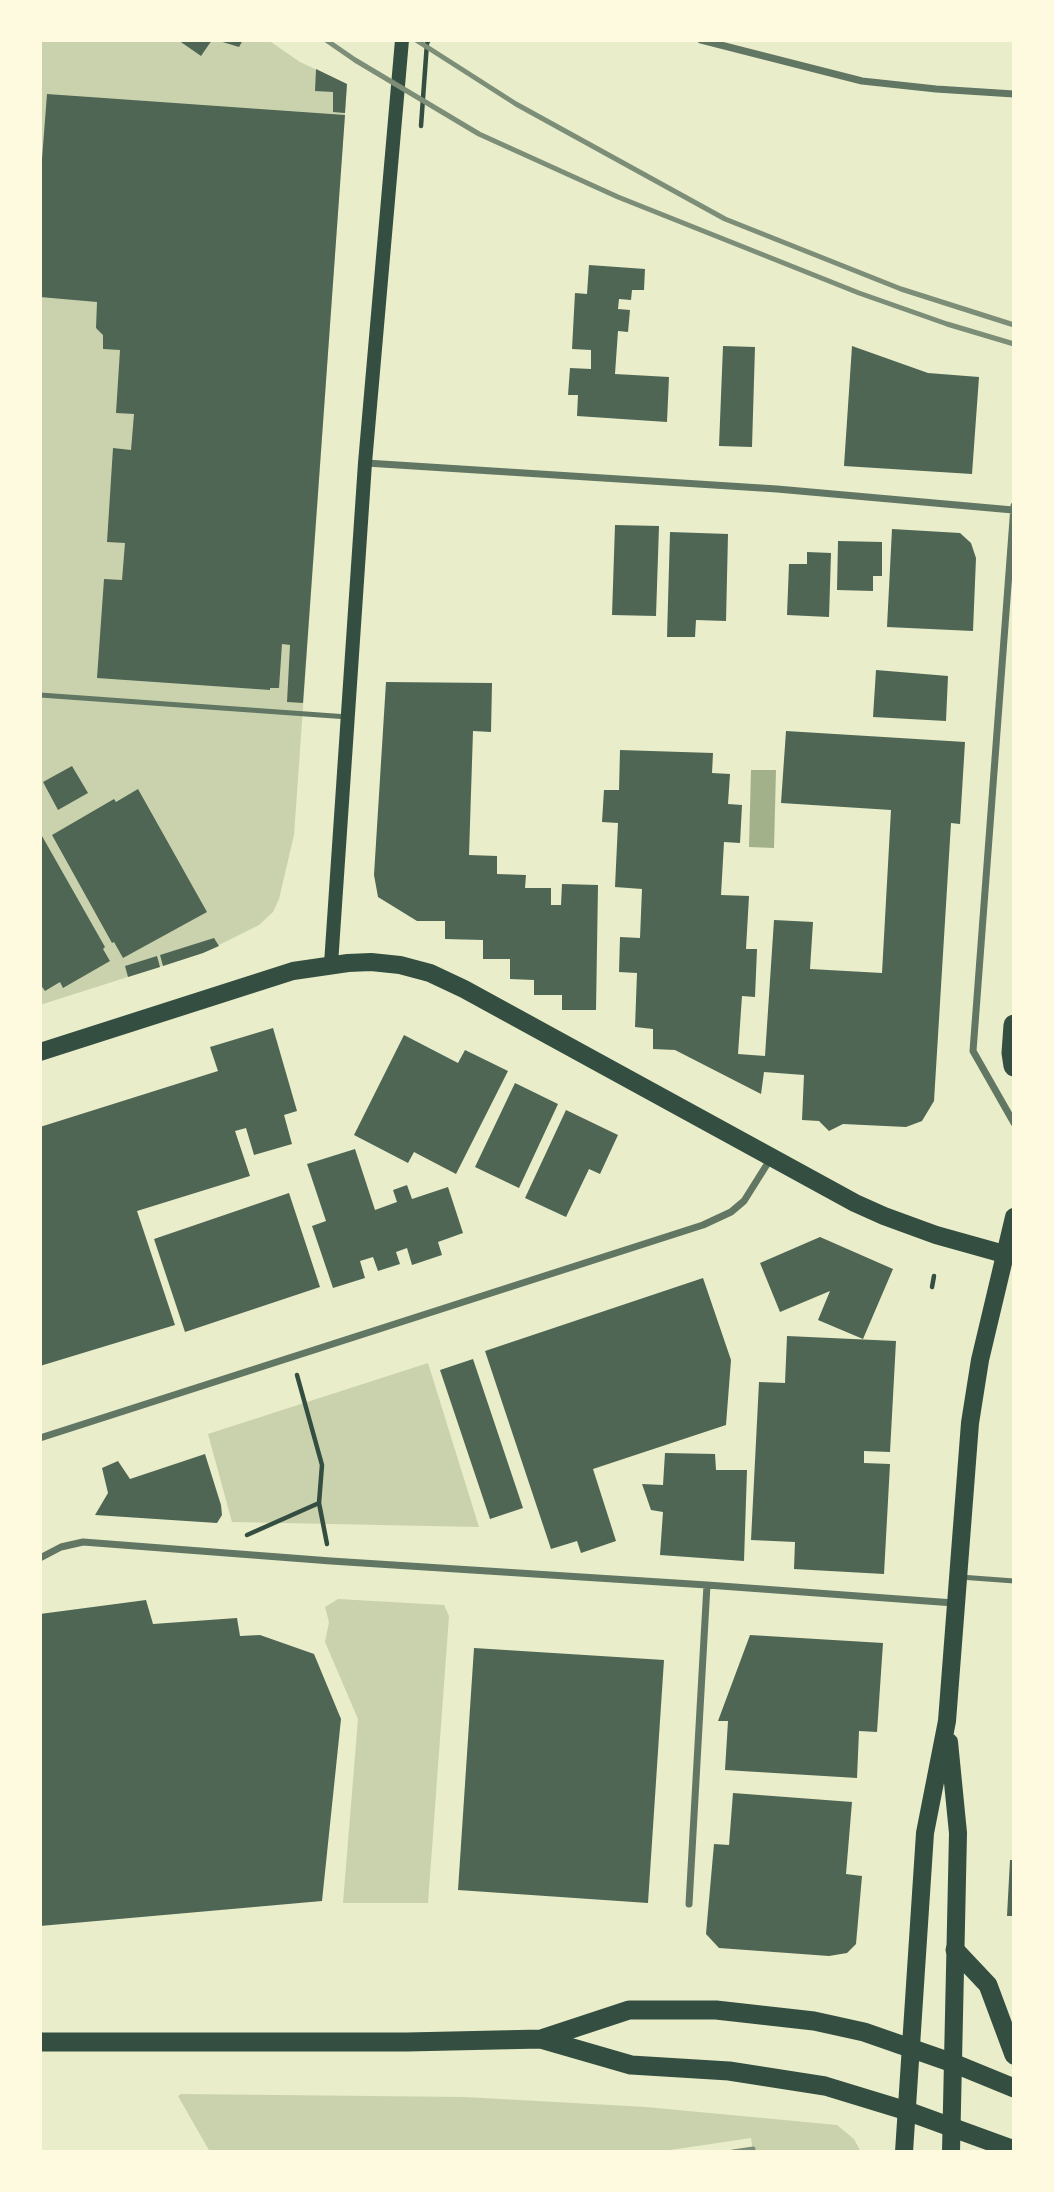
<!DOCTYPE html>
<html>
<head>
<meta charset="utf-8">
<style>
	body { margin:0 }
	#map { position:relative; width:1054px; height:2192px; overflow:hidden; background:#e9edc9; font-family:"Exo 2",sans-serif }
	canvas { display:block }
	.frame { position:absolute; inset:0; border:42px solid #fefae0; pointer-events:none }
</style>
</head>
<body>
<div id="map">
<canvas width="1054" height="2192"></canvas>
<div class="frame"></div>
</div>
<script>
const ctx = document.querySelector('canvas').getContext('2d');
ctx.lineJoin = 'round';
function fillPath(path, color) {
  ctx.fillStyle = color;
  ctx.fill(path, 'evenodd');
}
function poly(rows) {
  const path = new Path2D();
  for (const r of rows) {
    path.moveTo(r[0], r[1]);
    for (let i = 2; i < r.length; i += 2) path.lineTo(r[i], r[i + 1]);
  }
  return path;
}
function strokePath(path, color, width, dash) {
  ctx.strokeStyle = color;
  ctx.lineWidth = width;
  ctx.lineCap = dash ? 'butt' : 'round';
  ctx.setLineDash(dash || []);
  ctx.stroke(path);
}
const green = poly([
	[40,40,268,40,300,62,347,84,294,835,279,899,273,912,259,925,203,953,40,1005],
	[428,1363,479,1527,232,1522,208,1434],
	[338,1599,444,1605,449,1616,428,1903,343,1903,358,1719,325,1642,329,1622,325,1607],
	[181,2094,465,2097,646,2107,837,2125,854,2139,861,2152,753,2152,751,2138,657,2152,210,2152,178,2096]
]);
const water = poly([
	[751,770,776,770,774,848,749,847]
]);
const building = poly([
	[178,40,212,40,201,56],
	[216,40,243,40,239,47],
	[316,69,347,84,345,113,333,112,333,92,315,91],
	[47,94,345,115,303,703,287,702,290,645,282,644,279,688,270,688,270,690,97,678,104,579,122,580,125,543,107,542,113,448,131,450,134,414,116,413,120,350,103,349,103,335,96,328,97,302,40,297,40,185],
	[589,265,645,269,644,290,632,290,631,300,619,299,618,309,630,310,628,332,618,331,615,374,669,377,667,422,577,416,578,395,568,395,570,368,591,369,591,350,572,349,575,293,587,294],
	[723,346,755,347,752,447,719,446],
	[852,346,928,373,979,377,972,474,844,466],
	[615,525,659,526,656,616,612,615],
	[892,529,960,533,971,543,976,558,973,631,887,627],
	[670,532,728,534,726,621,696,620,695,637,667,637],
	[838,541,882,542,882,576,873,576,873,591,837,590],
	[807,552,831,553,829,617,787,615,789,564,807,564],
	[876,670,948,676,946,721,873,717],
	[386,682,492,683,491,732,473,731,469,855,497,856,497,874,526,875,525,888,551,888,551,905,561,905,562,884,598,885,596,1010,562,1010,562,995,534,995,534,980,510,979,510,959,483,959,483,940,445,939,445,921,417,921,378,897,374,875],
	[786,731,965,742,960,824,951,823,934,1101,922,1121,906,1127,843,1124,829,1131,819,1121,802,1120,804,1075,764,1072,761,1094,675,1050,653,1049,653,1029,635,1027,637,973,619,972,620,937,640,938,642,889,615,887,618,823,602,822,604,790,619,790,620,750,713,753,712,773,730,774,728,804,742,805,740,843,724,842,721,895,749,896,746,949,757,949,755,997,742,996,738,1054,765,1056,774,920,813,922,810,969,882,973,891,810,781,803],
	[72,766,88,793,58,810,43,782],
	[138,789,207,912,123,958,114,942,112,943,52,835,114,799,116,802],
	[42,836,105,947,103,949,110,961,63,988,60,982,45,991,40,984,40,837],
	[214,938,219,946,203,953,163,966,160,955],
	[157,956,160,967,128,977,125,966],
	[273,1028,297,1111,284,1115,292,1144,254,1155,246,1128,235,1131,250,1176,137,1211,175,1325,40,1366,40,1127,218,1071,210,1047],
	[404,1035,458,1063,465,1050,508,1071,456,1174,414,1152,408,1163,354,1135],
	[515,1083,558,1104,519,1188,475,1167],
	[566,1110,618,1135,600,1174,589,1169,566,1217,525,1198],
	[355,1149,375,1210,397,1202,393,1190,407,1185,412,1199,448,1187,463,1233,438,1242,442,1255,412,1265,407,1248,396,1252,400,1264,378,1271,373,1257,360,1261,365,1278,333,1288,312,1226,326,1221,307,1164],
	[289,1193,320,1287,185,1332,154,1239],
	[820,1237,893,1269,863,1339,818,1320,830,1291,780,1312,760,1263],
	[703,1278,731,1360,726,1425,593,1469,616,1541,581,1553,577,1541,551,1549,485,1351],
	[787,1336,896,1341,890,1452,864,1451,864,1463,890,1464,884,1574,794,1569,795,1542,751,1540,759,1382,785,1383],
	[473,1359,523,1508,490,1519,440,1370],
	[665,1453,715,1454,716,1470,747,1470,744,1561,660,1555,663,1512,651,1510,642,1484,663,1485],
	[205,1454,221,1505,222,1515,217,1523,95,1515,108,1493,102,1468,118,1461,130,1479],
	[146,1600,153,1624,237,1618,240,1636,260,1635,314,1654,341,1719,322,1901,40,1926,40,1614],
	[750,1635,883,1643,877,1732,859,1731,857,1778,725,1770,728,1721,718,1721],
	[474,1648,664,1660,648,1903,458,1890],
	[733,1793,852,1802,846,1874,862,1876,856,1944,847,1953,829,1956,719,1948,706,1934,714,1844,729,1845],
	[1010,1860,1014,1860,1014,1916,1007,1916]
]);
const path = poly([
	[421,126,427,43,429,40],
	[932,1287,934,1276],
	[297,1375,322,1465,319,1503,327,1544],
	[247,1535,319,1503]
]);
const service = poly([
	[40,695,348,717],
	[960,1577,1014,1581]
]);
const minor = poly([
	[701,40,862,81,936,89,1014,94],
	[366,463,777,489,1013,510],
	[1014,506,973,1051,1014,1123],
	[40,1438,703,1225,731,1212,744,1201,771,1158],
	[40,1558,61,1547,83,1542,331,1561,707,1585,954,1603],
	[689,1904,707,1585]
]);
const secondary = poly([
	[331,964,365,463,402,40]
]);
const primary = poly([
	[40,1052,293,971,348,963,371,962,400,965,430,973,464,989,855,1203,884,1216,936,1235,1004,1254],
	[949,1742,958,1833,951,2152],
	[904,2152,925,1833,947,1721,970,1423,980,1360,1014,1217]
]);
const trunk = poly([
	[955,1950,988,1985,1014,2055],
	[541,2039,631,2065,729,2071,825,2086,907,2111,1014,2150],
	[40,2042,407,2042,541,2039,629,2010,716,2010,814,2021,864,2032,953,2063,1014,2088]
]);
const motorway = poly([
	[1014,1025,1012,1053,1014,1066]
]);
const rail = poly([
	[326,40,355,60,479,134,618,197,859,293,947,324,1014,344],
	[416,40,516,104,725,219,901,289,1014,325],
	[733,2152,753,2149]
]);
fillPath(green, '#cad2ad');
fillPath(water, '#a3b18a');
fillPath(building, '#4f6655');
strokePath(path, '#344e41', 4.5);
strokePath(service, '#617663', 5);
strokePath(minor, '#617663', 7);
strokePath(secondary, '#344e41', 14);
strokePath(primary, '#344e41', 18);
strokePath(trunk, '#344e41', 19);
strokePath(motorway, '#344e41', 21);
strokePath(rail, '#7c8e77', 5);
</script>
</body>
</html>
